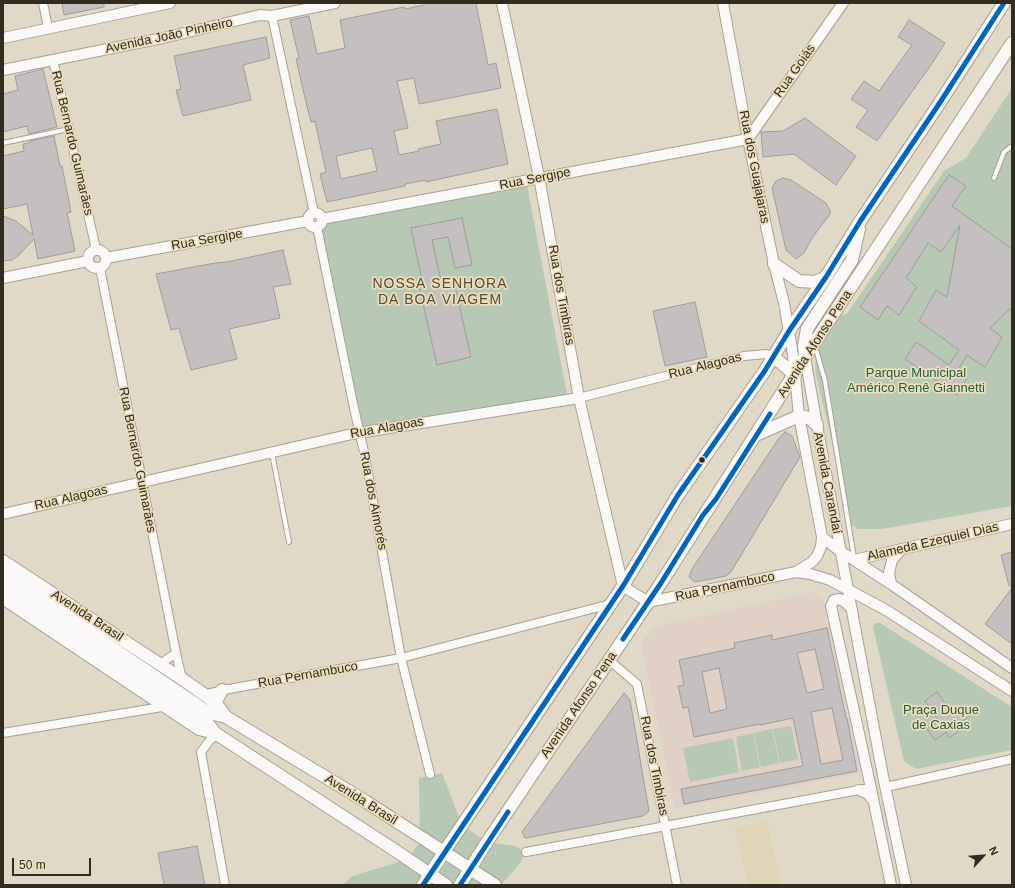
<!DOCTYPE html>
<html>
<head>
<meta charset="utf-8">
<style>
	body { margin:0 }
	#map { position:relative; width:1015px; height:888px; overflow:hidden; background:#e0d9c8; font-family:Arial,sans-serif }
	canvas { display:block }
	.frame { position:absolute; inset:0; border:4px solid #312c1f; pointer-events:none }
	.north { position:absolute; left:963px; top:836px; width:40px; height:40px; -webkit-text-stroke:3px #ebddbd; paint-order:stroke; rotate:64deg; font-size:11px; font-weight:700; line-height:16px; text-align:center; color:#312c1f }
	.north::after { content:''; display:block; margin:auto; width:14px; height:18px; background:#312c1f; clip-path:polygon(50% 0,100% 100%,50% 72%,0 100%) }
	.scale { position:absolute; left:12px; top:858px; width:79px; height:18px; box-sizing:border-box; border:2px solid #312c1f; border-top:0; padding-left:5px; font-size:12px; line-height:14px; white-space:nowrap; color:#312c1f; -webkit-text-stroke:3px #ebddbd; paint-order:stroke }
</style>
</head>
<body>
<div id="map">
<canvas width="1015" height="888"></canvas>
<div class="frame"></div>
<div class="north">N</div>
<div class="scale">50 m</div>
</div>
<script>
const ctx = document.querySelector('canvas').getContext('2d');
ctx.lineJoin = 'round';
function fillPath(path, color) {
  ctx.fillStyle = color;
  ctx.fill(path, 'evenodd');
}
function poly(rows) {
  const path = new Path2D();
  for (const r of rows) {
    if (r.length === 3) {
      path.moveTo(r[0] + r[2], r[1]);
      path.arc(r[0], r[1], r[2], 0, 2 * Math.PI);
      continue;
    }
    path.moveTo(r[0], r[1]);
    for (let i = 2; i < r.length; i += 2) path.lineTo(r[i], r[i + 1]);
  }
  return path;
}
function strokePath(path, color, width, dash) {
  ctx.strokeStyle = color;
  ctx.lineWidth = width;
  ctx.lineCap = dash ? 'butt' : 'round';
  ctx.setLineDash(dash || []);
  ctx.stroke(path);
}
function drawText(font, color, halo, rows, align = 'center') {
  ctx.font = font + ' Arial,sans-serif';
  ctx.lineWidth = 3.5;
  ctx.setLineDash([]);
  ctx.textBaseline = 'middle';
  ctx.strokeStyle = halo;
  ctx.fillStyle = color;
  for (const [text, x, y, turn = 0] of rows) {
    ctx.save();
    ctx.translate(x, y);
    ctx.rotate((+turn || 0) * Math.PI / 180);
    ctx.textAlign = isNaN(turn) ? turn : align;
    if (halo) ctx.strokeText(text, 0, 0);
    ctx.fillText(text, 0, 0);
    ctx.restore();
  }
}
const built = poly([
	[767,821,781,885,748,885,735,827]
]);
const education = poly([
	[812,592,823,598,860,772,857,774,677,808,674,805,641,643,654,627]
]);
const green = poly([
	[1012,88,1012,506,882,529,858,529,852,525,816,375,815,364,820,345,839,315,847,314,944,171,966,158],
	[526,180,568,400,368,434,359,422,337,326,320,225,322,221],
	[875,623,880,623,1012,707,1012,750,916,769,904,761,873,627],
	[791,726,798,759,780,763,773,729],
	[772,729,779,763,761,767,754,733],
	[753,733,760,767,742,771,736,737],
	[733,738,739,772,690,782,683,748],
	[442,773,462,825,487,842,515,846,526,852,521,862,501,885,344,885,350,877,408,859,420,842,419,778]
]);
const building = poly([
	[62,3,104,3,104,7,64,15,62,3],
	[424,3,476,3,488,65,496,63,501,88,419,104,414,78,397,81,408,128,394,131,399,155,419,151,418,149,441,144,436,121,497,109,508,164,426,182,426,180,405,184,405,186,327,202,320,174,326,172,315,121,311,122,306,102,296,59,299,58,290,20,309,16,317,54,345,48,340,20,404,7,405,9,424,5,424,3],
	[372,148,377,171,341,179,336,156,372,148],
	[909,20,945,43,933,62,877,141,856,127,868,110,851,99,864,81,879,91,912,45,898,37,909,20],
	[266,37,270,58,243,65,251,100,183,116,176,90,181,89,174,56,266,37],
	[43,69,57,127,29,134,27,126,3,132,3,94,18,90,15,76,43,69],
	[805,118,856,156,836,185,794,154,763,157,761,132,783,131,805,118],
	[54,136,60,166,62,166,71,212,67,213,75,251,38,259,34,239,18,256,12,260,3,261,3,216,16,221,33,235,27,204,3,209,3,156,24,151,23,144,31,142,30,141,54,136],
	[949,175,966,186,952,206,1012,249,1012,307,990,328,1002,337,985,367,967,355,957,371,967,378,957,395,905,359,916,342,949,365,959,350,919,321,936,290,947,297,960,225,941,252,928,243,906,278,917,287,899,315,887,306,878,320,860,307,949,175],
	[783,178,791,180,826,203,830,211,830,214,812,238,804,253,796,259,786,250,772,188,776,181,783,178],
	[462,218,472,265,455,268,448,237,432,240,441,281,453,278,471,357,437,365,419,286,423,285,411,228,462,218],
	[283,250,291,284,273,287,280,318,229,329,237,359,191,370,179,328,171,330,156,274,215,263,227,262,283,250],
	[695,302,707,357,665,366,653,311,695,302],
	[785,432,792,436,800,457,731,572,726,576,695,582,689,577,692,569,779,438,785,432],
	[1012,552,1012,586,1009,586,1001,555,1012,552],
	[1012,588,1012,644,985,624,1012,588],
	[827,628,846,718,847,718,857,771,684,804,681,789,803,766,793,718,760,725,760,724,694,737,688,707,683,708,678,686,684,685,679,660,735,648,734,643,772,635,772,640,827,628],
	[815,649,824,689,807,693,797,653,815,649],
	[719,668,727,709,710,713,702,672,719,668],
	[832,708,843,760,821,764,811,712,832,708],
	[937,692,951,712,963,705,970,716,959,723,962,729,949,738,946,732,935,740,927,729,939,721,925,701,937,692],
	[624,693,630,700,649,811,643,816,525,838,522,832,624,693],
	[197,846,205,885,164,885,158,853,197,846]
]);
const service = poly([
	[3,143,69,129],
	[994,178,1004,152,1012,146],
	[815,346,825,381,854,558],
	[272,453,289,542]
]);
const minor = poly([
	[43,3,48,28],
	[272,16,314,213],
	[53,60,96,249],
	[317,227,354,408,365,456,401,658,430,774],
	[100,268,176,653,182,679],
	[579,398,744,356,766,354,773,356],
	[609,660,637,684,677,885],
	[160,664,176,653],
	[202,695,229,689,401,658,611,604],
	[3,733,168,706],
	[217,735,210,740,201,752,225,885],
	[886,787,1012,759],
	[526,852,864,789]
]);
const tertiary = poly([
	[502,3,539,177,579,398,623,586,648,602,796,572,810,574,830,580,886,610,1012,691],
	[723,3,748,139,774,264,784,303,793,355,799,416,822,537,821,547,817,556,812,562,796,572],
	[3,38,170,3],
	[3,70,163,38,260,15,272,16,335,3],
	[315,220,7],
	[322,219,748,139,843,3],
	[97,259,9],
	[106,258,308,221],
	[3,278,88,261],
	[805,357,817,425,883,776,906,885],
	[3,514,352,434,579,398],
	[822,537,840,551,891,584,1012,668],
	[854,560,1012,524],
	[891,584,889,573,892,560,902,549],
	[852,609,846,603,840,599,834,600,831,606,869,779,891,885],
	[859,790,868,794,873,800]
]);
const secondary = poly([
	[774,264,799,281,815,282,826,277],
	[773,356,795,375],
	[805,357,804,346,807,329,852,260,859,229],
	[758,434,799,416,809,418,817,425],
	[3,561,182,679,215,702,226,717],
	[3,574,209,713,226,717,365,801,495,885],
	[3,586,205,720,215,733],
	[3,598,199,729,215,733,396,851,446,885],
	[212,709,222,690],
	[423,885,444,852,623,586,678,495,764,372,789,331,826,277,861,220,941,101,1004,3],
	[460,885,487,842,661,583,805,357,1012,43]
]);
const bus1 = poly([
	[623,639,661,583,703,515,716,499,770,414],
	[423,885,623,586,678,495,764,372,789,331,826,277,861,220,941,101,1004,3],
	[460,885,508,812]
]);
const markers = [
	[702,460,3.5,"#312c1f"]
];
const streetNames = [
	["Avenida João Pinheiro",169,36,-12],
	["Rua Goiás",795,71,-55],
	["Rua Bernardo Guimarães",72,143,77],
	["Rua dos Guajajaras",754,167,79],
	["Rua Sergipe",535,179,-11],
	["Rua Sergipe",207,240,-10],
	["Rua dos Timbiras",561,295,80],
	["Avenida Afonso Pena",815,344,-57],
	["Rua Alagoas",705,366,-14],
	["Rua Alagoas",387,428,-10],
	["Rua Bernardo Guimarães",137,460,79],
	["Avenida Carandaí",827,483,79],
	["Rua Alagoas",71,498,-13],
	["Rua dos Aimorés",373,501,79],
	["Alameda Ezequiel Dias",933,542,-13],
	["Rua Pernambuco",725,587,-12],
	["Avenida Brasil",87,616,33],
	["Rua Pernambuco",308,675,-10],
	["Avenida Afonso Pena",579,705,-56],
	["Rua dos Timbiras",654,766,79],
	["Avenida Brasil",361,800,32]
];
const parkNames = [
	["Parque Municipal",916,373],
	["Américo Renê Giannetti",916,388],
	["Praça Duque",941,710],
	["de Caxias",941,725]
];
const neighbourhoodNames = [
	["NOSSA SENHORA",440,284],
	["DA BOA VIAGEM",440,300]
];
fillPath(built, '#e1d5b7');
fillPath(education, '#e0d0c5');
fillPath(green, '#b7c8b4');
fillPath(building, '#c4c0c0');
strokePath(building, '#a09c9a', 1);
strokePath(service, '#a7a194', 6);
strokePath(minor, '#a7a194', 10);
strokePath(tertiary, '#a7a194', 12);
strokePath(secondary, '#a7a194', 14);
strokePath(service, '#faf9f7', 4);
strokePath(minor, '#faf9f7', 8);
strokePath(tertiary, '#faf9f7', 10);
strokePath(secondary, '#faf9f7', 12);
strokePath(bus1, '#0065bd', 5);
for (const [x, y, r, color] of markers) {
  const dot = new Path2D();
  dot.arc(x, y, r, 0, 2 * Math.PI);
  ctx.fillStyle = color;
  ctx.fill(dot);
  strokePath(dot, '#ebddbd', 1.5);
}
drawText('13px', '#312c1f', '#ebddbd', streetNames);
drawText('13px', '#1f6140', '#ebddbd', parkNames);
ctx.letterSpacing = '1px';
drawText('14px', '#584d31', '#ebddbd', neighbourhoodNames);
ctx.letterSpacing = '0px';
</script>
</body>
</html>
